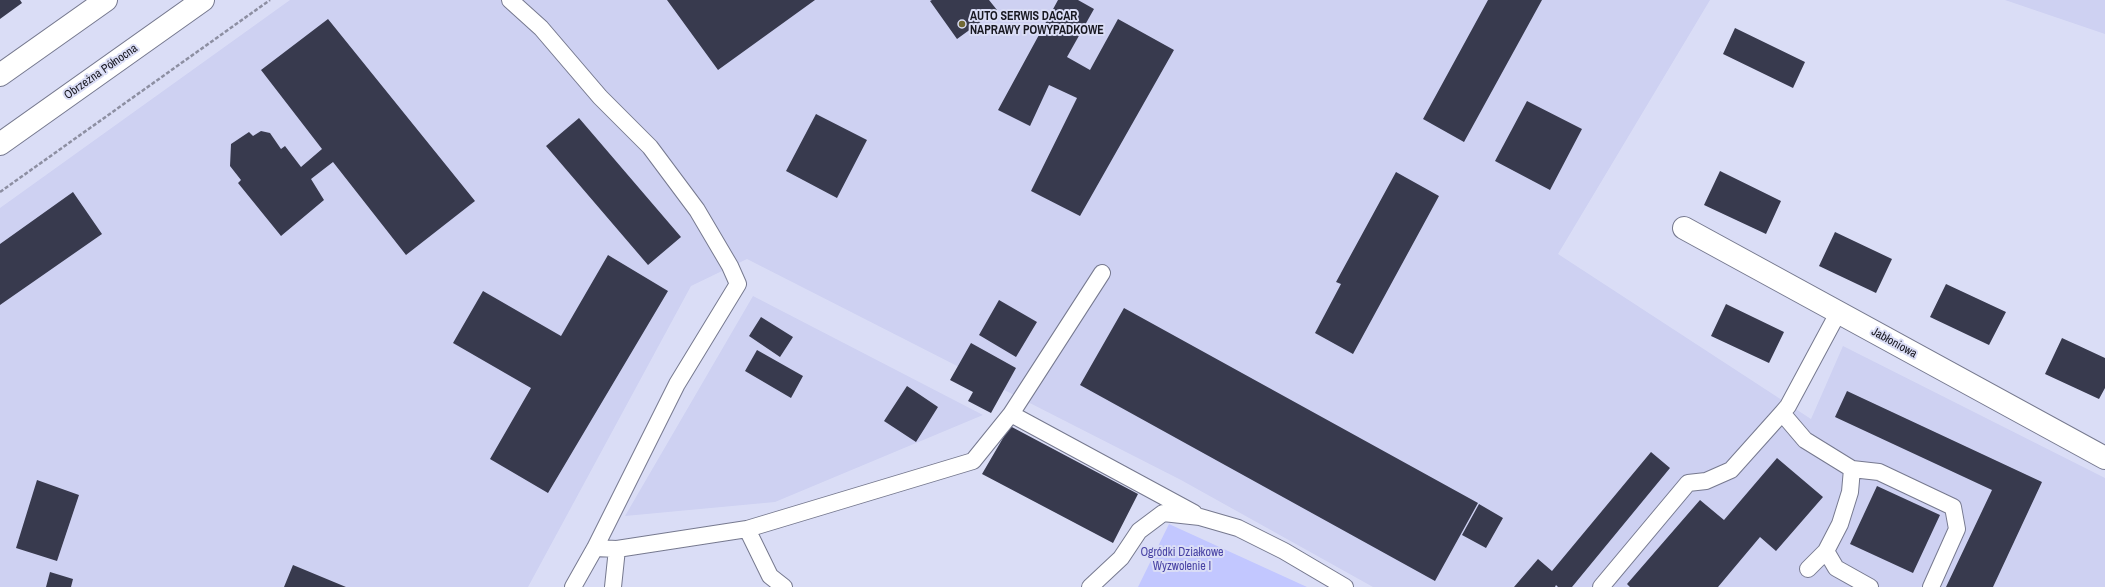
<!DOCTYPE html>
<html>
<head>
<meta charset="utf-8">
<style>
	body { margin:0 }
	canvas { display:block; background:#daddf6 }
</style>
</head>
<body>
<canvas width="2105" height="587"></canvas>
<script>
const ctx = document.querySelector('canvas').getContext('2d');
ctx.lineJoin = 'round';
function fillPath(path, color) {
  ctx.fillStyle = color;
  ctx.fill(path, 'evenodd');
}
function poly(rows) {
  const path = new Path2D();
  for (const r of rows) {
    path.moveTo(r[0], r[1]);
    for (let i = 2; i < r.length; i += 2) path.lineTo(r[i], r[i + 1]);
  }
  return path;
}
function strokePath(path, color, width, dash) {
  ctx.strokeStyle = color;
  ctx.lineWidth = width;
  ctx.lineCap = dash ? 'butt' : 'round';
  ctx.setLineDash(dash || []);
  ctx.stroke(path);
}
function drawText(font, color, halo, rows, align = 'center') {
  ctx.font = font + ' "Archivo Narrow",sans-serif';
  ctx.lineWidth = 4;
  ctx.setLineDash([]);
  ctx.textBaseline = 'middle';
  ctx.strokeStyle = halo;
  ctx.fillStyle = color;
  for (const [text, x, y, turn = 0] of rows) {
    ctx.save();
    ctx.translate(x, y);
    ctx.rotate((+turn || 0) * Math.PI / 180);
    ctx.textAlign = isNaN(turn) ? turn : align;
    if (halo) ctx.strokeText(text, 0, 0);
    ctx.fillText(text, 0, 0);
    ctx.restore();
  }
}
const built = poly([
	[290,0,1710,0,1558,254,1811,419,1843,346,2105,478,2105,587,1373,587,1181,480,747,259,691,286,528,587,0,587,0,208],
	[2005,0,2105,0,2105,34],
	[753,296,983,415,775,502,625,516]
]);
const green = poly([
	[1169,524,1307,587,1138,587]
]);
const building = poly([
	[0,0,20,0,22,3,0,19],
	[667,0,815,0,718,70],
	[932,0,989,0,997,10,957,39,930,1],
	[1058,0,1078,0,1094,9,1067,57,1090,70,1118,19,1174,50,1080,216,1031,191,1077,98,1049,85,1030,126,998,110],
	[1488,0,1542,0,1464,142,1423,119],
	[328,19,475,201,406,255,333,162,311,179,324,200,281,236,238,183,241,180,230,166,231,144,249,132,253,136,261,131,270,133,281,149,285,146,301,167,322,149,261,70],
	[1735,28,1805,62,1793,88,1723,54],
	[1527,101,1582,129,1550,190,1495,161],
	[816,114,867,140,837,198,786,171],
	[579,118,681,237,648,265,546,146],
	[1720,171,1781,201,1766,234,1704,205],
	[1396,172,1439,196,1353,354,1315,333,1341,284,1336,282],
	[73,192,102,234,0,305,0,244],
	[1835,232,1892,259,1876,293,1819,266],
	[608,255,668,291,548,493,490,459,531,388,453,343,483,291,561,336],
	[1946,284,2006,312,1989,345,1930,317],
	[999,300,1037,322,1016,357,979,335],
	[1726,304,1784,332,1769,363,1711,336],
	[1124,308,1478,503,1435,581,1080,385],
	[761,317,793,337,780,357,749,336],
	[2062,338,2105,358,2105,388,2099,399,2045,374],
	[971,343,1016,368,991,413,968,401,973,392,950,380],
	[757,350,803,376,791,398,745,371],
	[907,386,938,407,916,442,884,421],
	[1847,391,2042,482,1993,587,1946,587,1992,490,1835,417],
	[1010,426,1138,494,1113,543,982,474],
	[1651,452,1670,468,1572,587,1558,587,1556,585,1555,587,1514,587,1538,559,1552,571],
	[1777,458,1823,497,1776,551,1760,537,1718,587,1630,587,1627,584,1700,500,1724,520],
	[37,480,79,495,57,561,16,548],
	[1877,486,1940,515,1913,573,1850,544],
	[1479,504,1503,518,1486,548,1462,535],
	[293,565,346,587,284,587],
	[50,572,73,579,71,587,46,587]
]);
const path = poly([
	[0,192,270,0]
]);
const service = poly([
	[510,0,541,28,600,97,650,147,697,210,730,266,738,284,677,384,595,548,573,587],
	[1782,413,1805,440,1852,469,1850,492,1840,524,1826,551,1808,569],
	[1011,414,1194,513],
	[1852,469,1879,472,1953,507,1957,529,1931,587],
	[747,529,770,576,784,587],
	[595,548,617,549,747,529,973,461,1011,414,1102,273],
	[1826,551,1836,568,1870,587],
	[613,587,617,549],
	[1090,587,1121,558,1139,531,1163,513,1200,517,1238,528,1284,551,1345,587],
	[1601,587,1688,483,1706,481,1731,470,1782,413,1788,406,1838,313]
]);
const minor = poly([
	[1684,228,2105,458]
]);
const tertiary = poly([
	[0,75,106,0],
	[0,144,203,0]
]);
const markers = [
	[962,24,4,"#706835"]
];
const poiNames = [
	["AUTO SERWIS DACAR",970,17],
	["NAPRAWY POWYPADKOWE",970,31]
];
const streetNames = [
	["Obrzeżna Północna",101,72,-35],
	["Jabłoniowa",1894,343,29]
];
const parkNames = [
	["Ogródki Działkowe",1182,553],
	["Wyzwolenie I",1182,567]
];
fillPath(built, '#ced1f2');
fillPath(green, '#c2c7ff');
fillPath(building, '#383a4e');
strokePath(service, '#76798f', 18);
strokePath(minor, '#76798f', 24);
strokePath(tertiary, '#76798f', 24);
strokePath(path, '#8d8fa2', 2.5, [4, 2]);
strokePath(service, '#fff', 16);
strokePath(minor, '#fff', 22);
strokePath(tertiary, '#fff', 22);
for (const [x, y, r, color] of markers) {
  const dot = new Path2D();
  dot.arc(x, y, r, 0, 2 * Math.PI);
  ctx.fillStyle = color;
  ctx.fill(dot);
  strokePath(dot, '#daddf6', 1.5);
}
drawText('bold 12px', '#181821', '#daddf6', poiNames, 'left');
drawText('12px', '#181821', '#daddf6', streetNames);
drawText('12px', '#4943a5', '#daddf6', parkNames);
</script>
</body>
</html>
